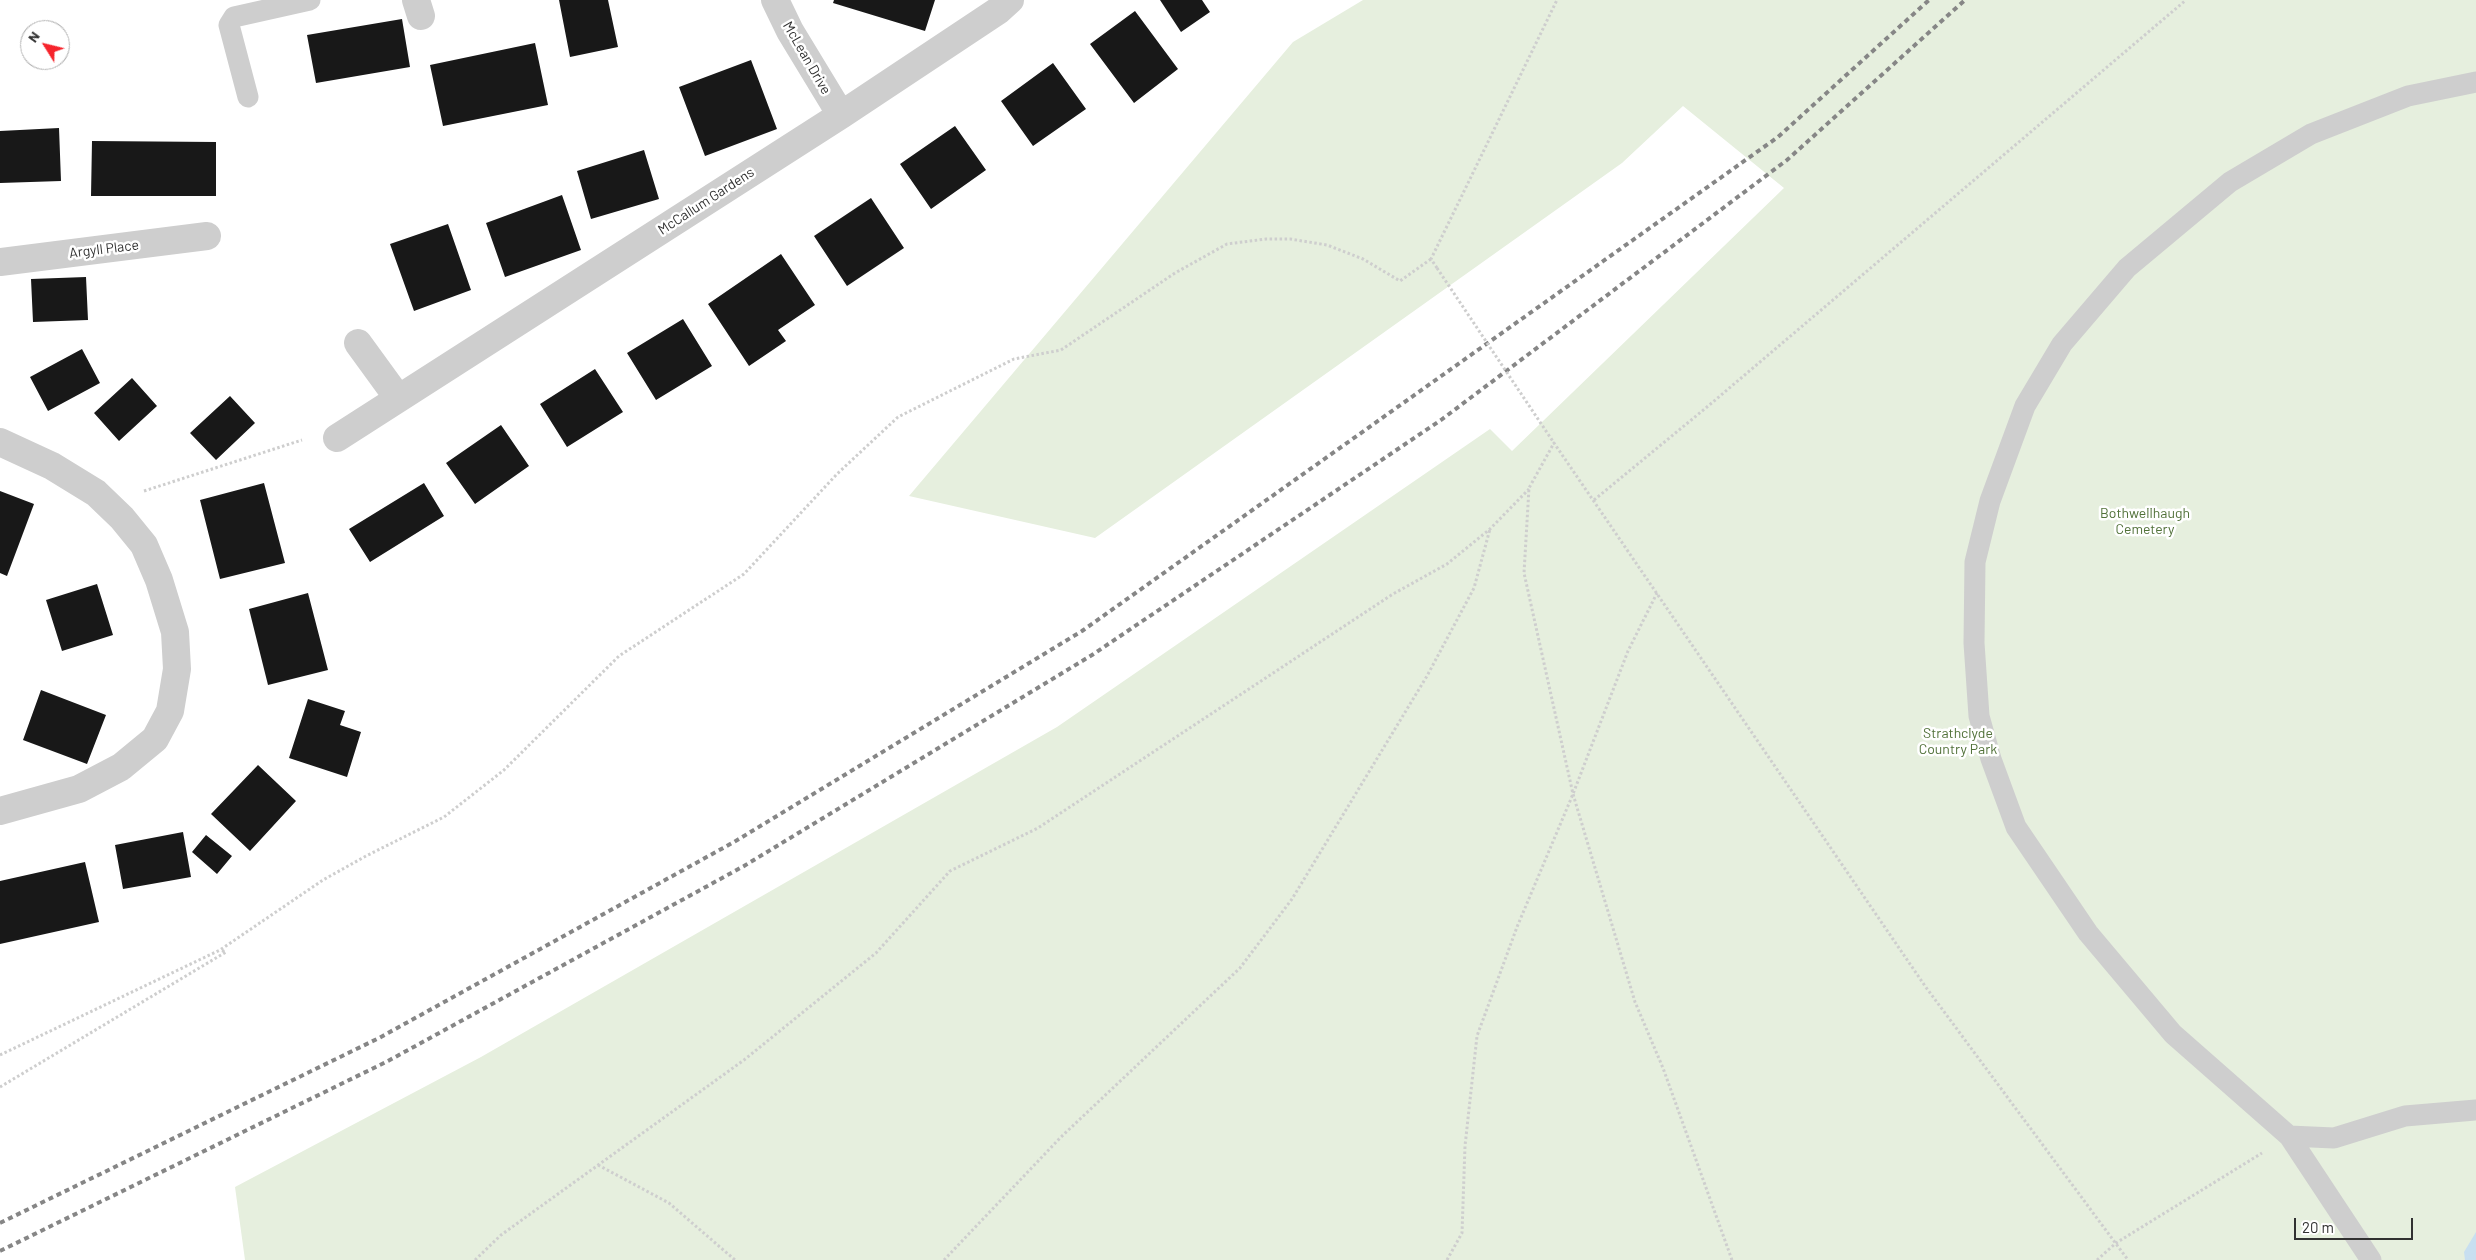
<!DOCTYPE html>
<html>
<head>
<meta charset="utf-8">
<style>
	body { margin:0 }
	#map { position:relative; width:2476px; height:1260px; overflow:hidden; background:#fff; font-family:Barlow,sans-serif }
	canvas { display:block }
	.north { position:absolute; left:20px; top:20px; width:50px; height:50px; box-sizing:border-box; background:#fff; border:1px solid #adadad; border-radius:50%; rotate:306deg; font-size:14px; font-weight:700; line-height:20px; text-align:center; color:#313131 }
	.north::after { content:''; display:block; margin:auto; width:18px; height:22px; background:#f6242c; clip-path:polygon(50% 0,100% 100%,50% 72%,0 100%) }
	.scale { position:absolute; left:2294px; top:1218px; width:119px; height:22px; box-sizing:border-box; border:2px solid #313131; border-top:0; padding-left:6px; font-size:15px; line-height:18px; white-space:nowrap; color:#313131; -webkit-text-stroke:4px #fff; paint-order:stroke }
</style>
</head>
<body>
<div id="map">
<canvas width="2476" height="1260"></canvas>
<div class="north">N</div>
<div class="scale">20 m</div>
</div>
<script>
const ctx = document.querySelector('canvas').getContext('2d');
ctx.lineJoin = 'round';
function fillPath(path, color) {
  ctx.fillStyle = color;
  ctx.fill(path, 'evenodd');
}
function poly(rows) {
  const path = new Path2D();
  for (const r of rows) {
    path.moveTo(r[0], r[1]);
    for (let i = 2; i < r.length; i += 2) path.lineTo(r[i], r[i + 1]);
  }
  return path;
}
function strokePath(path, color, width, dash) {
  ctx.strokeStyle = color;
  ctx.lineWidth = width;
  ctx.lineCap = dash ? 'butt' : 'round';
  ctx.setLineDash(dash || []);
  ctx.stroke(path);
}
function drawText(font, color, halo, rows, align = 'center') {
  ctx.font = font + ' Barlow,sans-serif';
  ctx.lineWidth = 5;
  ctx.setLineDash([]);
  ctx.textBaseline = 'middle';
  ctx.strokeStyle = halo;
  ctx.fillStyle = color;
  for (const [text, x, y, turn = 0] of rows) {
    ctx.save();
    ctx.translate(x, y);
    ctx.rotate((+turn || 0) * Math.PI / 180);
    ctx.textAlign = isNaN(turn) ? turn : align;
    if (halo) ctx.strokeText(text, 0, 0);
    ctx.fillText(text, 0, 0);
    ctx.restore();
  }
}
const green = poly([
	[1363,0,2476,0,2476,1260,245,1260,235,1187,481,1057,1057,727,1490,429,1512,451,1784,188,1683,106,1622,163,1095,538,909,496,1293,42]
]);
const water = poly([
	[2476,1232,2476,1260,2465,1260,2464,1252]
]);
const building = poly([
	[559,0,608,0,618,47,570,57],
	[834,0,935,0,925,31,833,3],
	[1160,0,1202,0,1210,12,1181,32],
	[1135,11,1178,69,1134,103,1090,44],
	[402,19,410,67,316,83,307,35],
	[535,43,548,105,443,126,430,65],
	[751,60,777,129,705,156,679,87],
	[1053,63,1086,109,1033,146,1001,101],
	[955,126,986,170,931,209,900,164],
	[59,128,61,181,0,183,0,131],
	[92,141,216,142,216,196,91,196],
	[644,150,659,199,591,219,577,171],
	[562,195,581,250,505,277,486,223],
	[871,198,904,248,847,286,814,236],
	[448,224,471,290,414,311,390,244],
	[781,254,815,305,778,330,786,341,749,366,708,304],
	[86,277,88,320,33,322,31,279],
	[683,319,712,366,656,400,627,353],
	[82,349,100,383,48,411,30,377],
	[595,369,623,412,567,447,540,404],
	[132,378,157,406,119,441,94,413],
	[230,396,255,423,216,460,190,433],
	[501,425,529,466,475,504,446,463],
	[264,483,285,563,220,579,200,500],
	[424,483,444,516,370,562,349,529],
	[0,491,34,504,7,576,0,573],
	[97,584,113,635,62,651,46,600],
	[308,593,328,670,268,685,249,609],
	[41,690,106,715,87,764,23,740],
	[308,699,345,711,340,725,361,732,347,777,289,758],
	[258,765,296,801,250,851,211,814],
	[183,832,191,877,123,889,115,845],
	[206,835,232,856,217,874,192,852],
	[85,862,99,922,0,944,0,881]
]);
const path = poly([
	[1437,268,1431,259,1557,0],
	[144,491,302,440],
	[1594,500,1707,407,2186,0],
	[0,1055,220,950,323,880,366,856,444,817,504,770,619,656,744,574,837,474,898,417,1014,359,1061,350,1175,273,1227,244,1266,239,1290,239,1327,245,1363,259,1400,281,1431,259],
	[0,1087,226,952,220,950],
	[598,1165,669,1203,735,1260],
	[475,1260,501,1235,744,1060,876,953,950,871,1038,828,1393,594,1447,564,1490,529,1529,489],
	[944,1260,1061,1137,1240,968,1292,899,1427,676,1474,588,1490,529],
	[1447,1260,1462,1233,1465,1146,1477,1036,1517,927,1573,794,1628,651,1657,593],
	[1732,1260,1663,1068,1635,1002,1573,794,1524,573,1529,488,1554,443,1925,986,2128,1260],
	[2097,1260,2116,1243,2262,1153]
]);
const lane = poly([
	[2476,82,2408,96,2311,134,2230,182,2127,268,2062,344,2025,406,1990,501,1975,562,1974,643,1979,716,1991,759,2016,827,2088,933,2173,1034,2289,1136,2334,1138,2405,1116,2476,1110],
	[248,97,229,25,234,17,310,0],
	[2289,1136,2371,1260]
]);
const street = poly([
	[416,0,421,16],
	[775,0,790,31,841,115],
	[0,262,207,236],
	[358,343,398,398],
	[337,438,841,115,999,10,1010,0],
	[0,442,52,466,96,493,122,518,144,545,159,580,175,632,177,669,170,711,155,739,121,767,79,789,0,811]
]);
const rail = poly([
	[0,1223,379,1038,734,842,1082,631,1778,137,1929,0],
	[0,1251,388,1061,744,866,1092,655,1441,420,1787,160,1965,0]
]);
const pathBridge = poly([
	[1437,268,1554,443]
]);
const streetNames = [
	["McLean Drive",807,58,60],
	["McCallum Gardens",706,201,-33],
	["Argyll Place",104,249,-7]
];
const parkNames = [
	["Bothwellhaugh",2145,513],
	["Cemetery",2145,529],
	["Strathclyde",1958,733],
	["Country Park",1958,749]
];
fillPath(green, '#e6efde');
fillPath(water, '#c8dff0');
fillPath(building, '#181818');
strokePath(path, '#cecece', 3, [2.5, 2.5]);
strokePath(lane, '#cecece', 21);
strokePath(street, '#cecece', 28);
strokePath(rail, '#868686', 4, [5, 4]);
strokePath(pathBridge, '#cecece', 3, [2.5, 2.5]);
drawText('14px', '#313131', '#fff', streetNames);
drawText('14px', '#517139', '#fff', parkNames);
</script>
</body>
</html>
